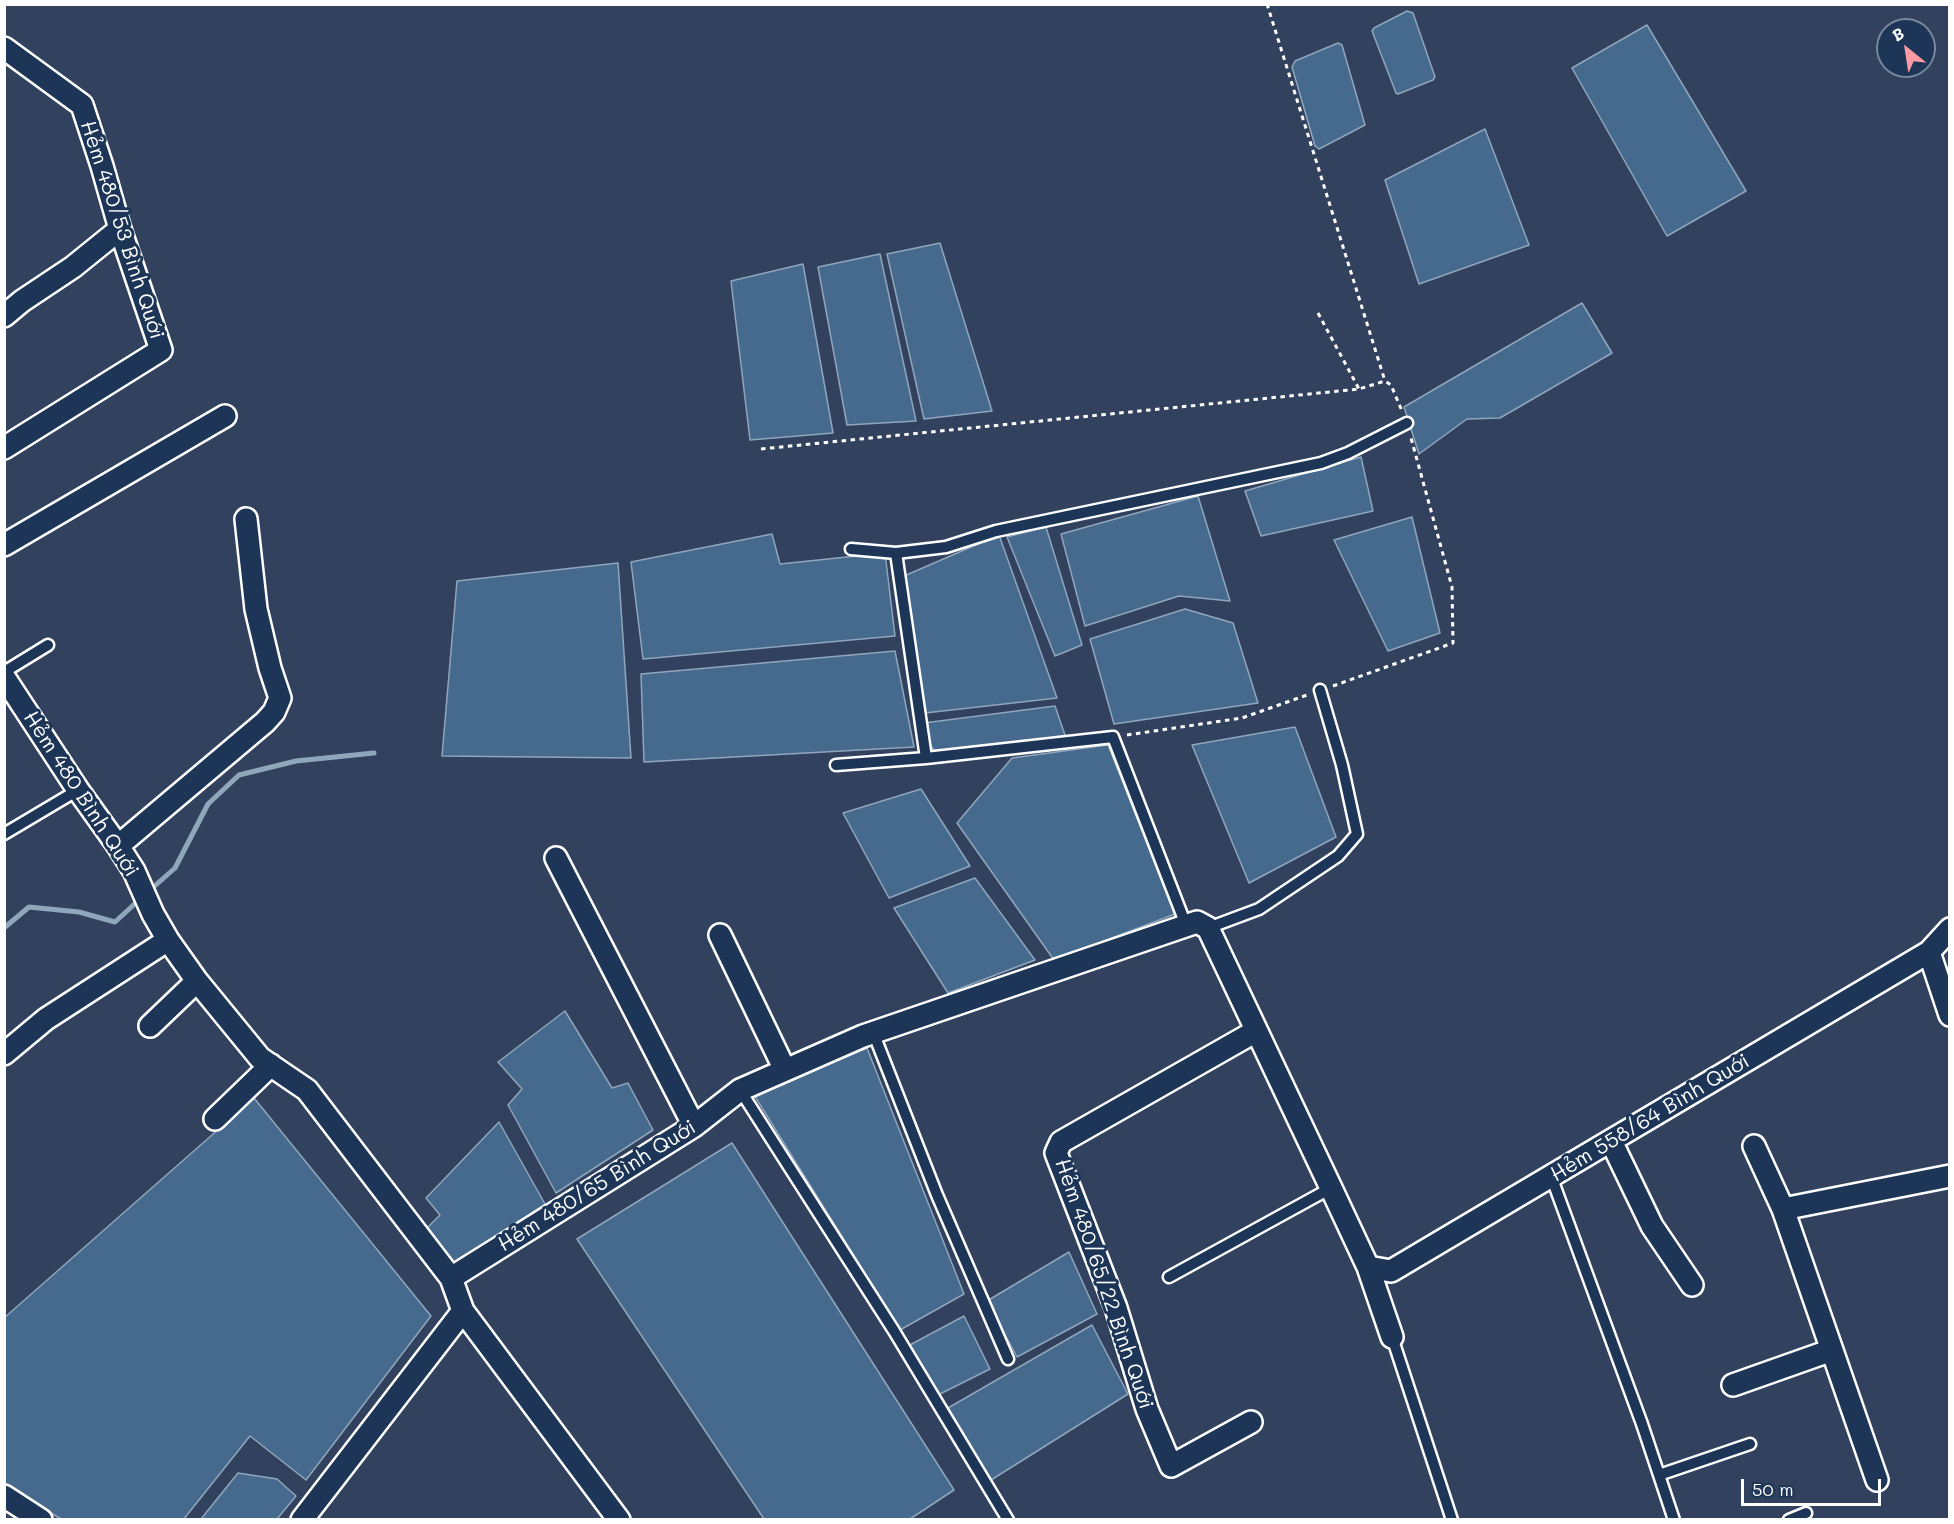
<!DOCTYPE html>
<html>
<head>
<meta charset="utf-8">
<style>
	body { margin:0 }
	#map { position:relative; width:1954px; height:1524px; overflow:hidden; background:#32425e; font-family:Mali,sans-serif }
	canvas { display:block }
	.frame { position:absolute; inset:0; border:6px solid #fff; pointer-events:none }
	.north { position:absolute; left:1876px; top:18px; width:60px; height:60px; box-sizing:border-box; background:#1d3557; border:2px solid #77869a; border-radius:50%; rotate:330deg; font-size:16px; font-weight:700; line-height:24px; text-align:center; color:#fff }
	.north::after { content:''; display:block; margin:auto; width:21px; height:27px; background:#ff9aa2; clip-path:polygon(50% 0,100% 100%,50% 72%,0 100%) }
	.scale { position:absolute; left:1741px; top:1479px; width:140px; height:27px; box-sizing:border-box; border:3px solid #fff; border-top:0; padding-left:8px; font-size:18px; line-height:21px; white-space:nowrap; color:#fff; -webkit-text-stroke:4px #1d3557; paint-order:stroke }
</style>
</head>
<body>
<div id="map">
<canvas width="1954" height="1524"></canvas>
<div class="frame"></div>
<div class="north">B</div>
<div class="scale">50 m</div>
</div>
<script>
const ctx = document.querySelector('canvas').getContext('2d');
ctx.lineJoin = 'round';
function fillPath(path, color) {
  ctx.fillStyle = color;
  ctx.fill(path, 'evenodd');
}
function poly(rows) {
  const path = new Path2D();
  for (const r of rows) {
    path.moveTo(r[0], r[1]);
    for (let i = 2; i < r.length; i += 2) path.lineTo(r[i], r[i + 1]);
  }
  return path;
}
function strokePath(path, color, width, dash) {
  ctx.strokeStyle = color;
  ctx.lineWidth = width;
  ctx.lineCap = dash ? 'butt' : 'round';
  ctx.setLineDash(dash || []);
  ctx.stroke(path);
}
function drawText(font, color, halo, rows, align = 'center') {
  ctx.font = font + ' Mali,sans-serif';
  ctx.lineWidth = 6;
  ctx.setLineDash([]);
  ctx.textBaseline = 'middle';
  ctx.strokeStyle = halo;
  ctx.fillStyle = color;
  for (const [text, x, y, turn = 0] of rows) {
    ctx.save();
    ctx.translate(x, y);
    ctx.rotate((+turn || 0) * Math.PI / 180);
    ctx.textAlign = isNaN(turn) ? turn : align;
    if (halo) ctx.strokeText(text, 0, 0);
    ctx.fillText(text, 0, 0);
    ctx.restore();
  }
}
const water = poly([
	[1407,11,1413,13,1435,77,1433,80,1398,94,1396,93,1372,31,1374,28,1407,11],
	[1647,25,1746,191,1667,236,1572,68,1647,25],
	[1338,43,1342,45,1365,125,1319,149,1315,146,1292,67,1295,61,1338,43],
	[1485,129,1529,245,1419,284,1385,180,1485,129],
	[940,243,992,411,924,419,887,254,940,243],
	[880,254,916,421,847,425,818,267,880,254],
	[803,264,833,433,750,440,731,281,803,264],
	[1582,303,1612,353,1500,418,1467,419,1419,454,1404,407,1582,303],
	[1361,457,1373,511,1261,536,1245,491,1361,457],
	[1198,496,1230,601,1179,596,1085,626,1061,534,1198,496],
	[1412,517,1440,633,1388,651,1334,540,1412,517],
	[1046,527,1082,645,1055,656,1007,537,1046,527],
	[772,534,780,564,885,553,895,636,643,659,631,562,772,534],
	[999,535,1057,698,925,713,904,576,999,535],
	[618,563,631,758,442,756,457,581,618,563],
	[1185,609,1233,623,1258,703,1114,724,1090,639,1185,609],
	[895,651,914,747,644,762,641,674,895,651],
	[1055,706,1066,738,937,753,929,744,924,723,1055,706],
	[1295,727,1336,837,1249,883,1192,745,1295,727],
	[1108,745,1175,914,1054,960,957,823,1012,758,1108,745],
	[921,789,970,866,889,898,843,813,921,789],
	[975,878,1035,960,948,993,894,908,975,878],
	[565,1011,612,1088,628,1083,653,1130,556,1193,508,1105,522,1089,498,1062,565,1011],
	[867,1048,964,1294,900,1330,754,1095,867,1048],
	[254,1098,431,1316,306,1480,250,1436,183,1520,61,1519,5,1485,4,1318,254,1098],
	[499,1122,545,1204,450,1267,425,1230,440,1215,426,1198,499,1122],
	[732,1143,954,1490,910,1519,764,1519,577,1239,732,1143],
	[1069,1252,1097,1314,1017,1357,987,1301,1069,1252],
	[964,1316,990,1369,938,1395,908,1346,964,1316],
	[1092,1325,1128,1394,991,1480,948,1408,1092,1325],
	[238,1473,277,1479,296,1496,277,1519,201,1519,238,1473]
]);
const stream = poly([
	[149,891,175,868,208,804,239,775,296,761,374,753],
	[4,928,29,907,79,912,115,922,140,899]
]);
const path = poly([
	[1267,4,1385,381],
	[1318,313,1359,389],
	[761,449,1359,389,1385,381,1391,385,1402,411],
	[1333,686,1453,643,1452,587,1411,438],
	[1127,735,1242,718,1307,695]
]);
const service = poly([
	[851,549,896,553,946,547,996,531,1321,463,1348,453,1407,423],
	[896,553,926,758,1113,737,1186,925],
	[4,672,48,645],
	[836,765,926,758],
	[4,834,78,790],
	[1208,928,1259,909,1338,856,1357,834,1342,765,1320,690],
	[873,1032,937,1195,1008,1359],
	[740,1090,894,1331,1008,1520],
	[1551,1176,1642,1424,1674,1520],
	[1169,1277,1331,1188],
	[1392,1337,1452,1520],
	[1659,1475,1750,1444],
	[1789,1520,1806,1513]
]);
const minor = poly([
	[4,48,82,105,102,166,120,229,161,350,4,448],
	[4,316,22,301,73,267,120,229],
	[4,545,225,416],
	[4,677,78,790,118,846,134,871,153,914,168,940,197,981,260,1058,307,1090,451,1278,463,1311,302,1520],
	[118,846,265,722,274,712,280,698,270,668,256,609,246,519],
	[556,858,694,1126],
	[720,935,785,1070],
	[1929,952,1950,1015],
	[150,1026,197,981],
	[4,1054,46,1019,168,940],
	[215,1119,271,1065],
	[1611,1141,1652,1226,1692,1285],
	[1754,1146,1783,1209,1877,1480],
	[1783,1209,1950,1176],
	[1368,1267,1391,1271,1929,952,1950,929],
	[451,1278,694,1126,740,1090,863,1036,1197,922,1208,928,1331,1188,1368,1267,1392,1337],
	[463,1311,619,1520],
	[1733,1385,1832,1350],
	[1251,1422,1171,1466,1147,1409,1116,1308,1056,1153,1061,1142,1256,1031],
	[4,1496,41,1520]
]);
const streetNames = [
	["Hẻm 480/53 Bình Quới",122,230,72],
	["Hẻm 480 Bình Quới",81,794,57],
	["Hẻm 558/64 Bình Quới",1650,1118,-31],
	["Hẻm 480/65 Bình Quới",597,1186,-32],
	["Hẻm 480/65/22 Bình Quới",1104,1284,71]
];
fillPath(water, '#466a8d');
strokePath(water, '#90a6bb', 1.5);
strokePath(stream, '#90a6bb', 5);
strokePath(service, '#fff', 15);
strokePath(minor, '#fff', 26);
strokePath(path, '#fff', 3, [4.5, 4.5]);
strokePath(service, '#1d3557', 10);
strokePath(minor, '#1d3557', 21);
drawText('21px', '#fff', '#1d3557', streetNames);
</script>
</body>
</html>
